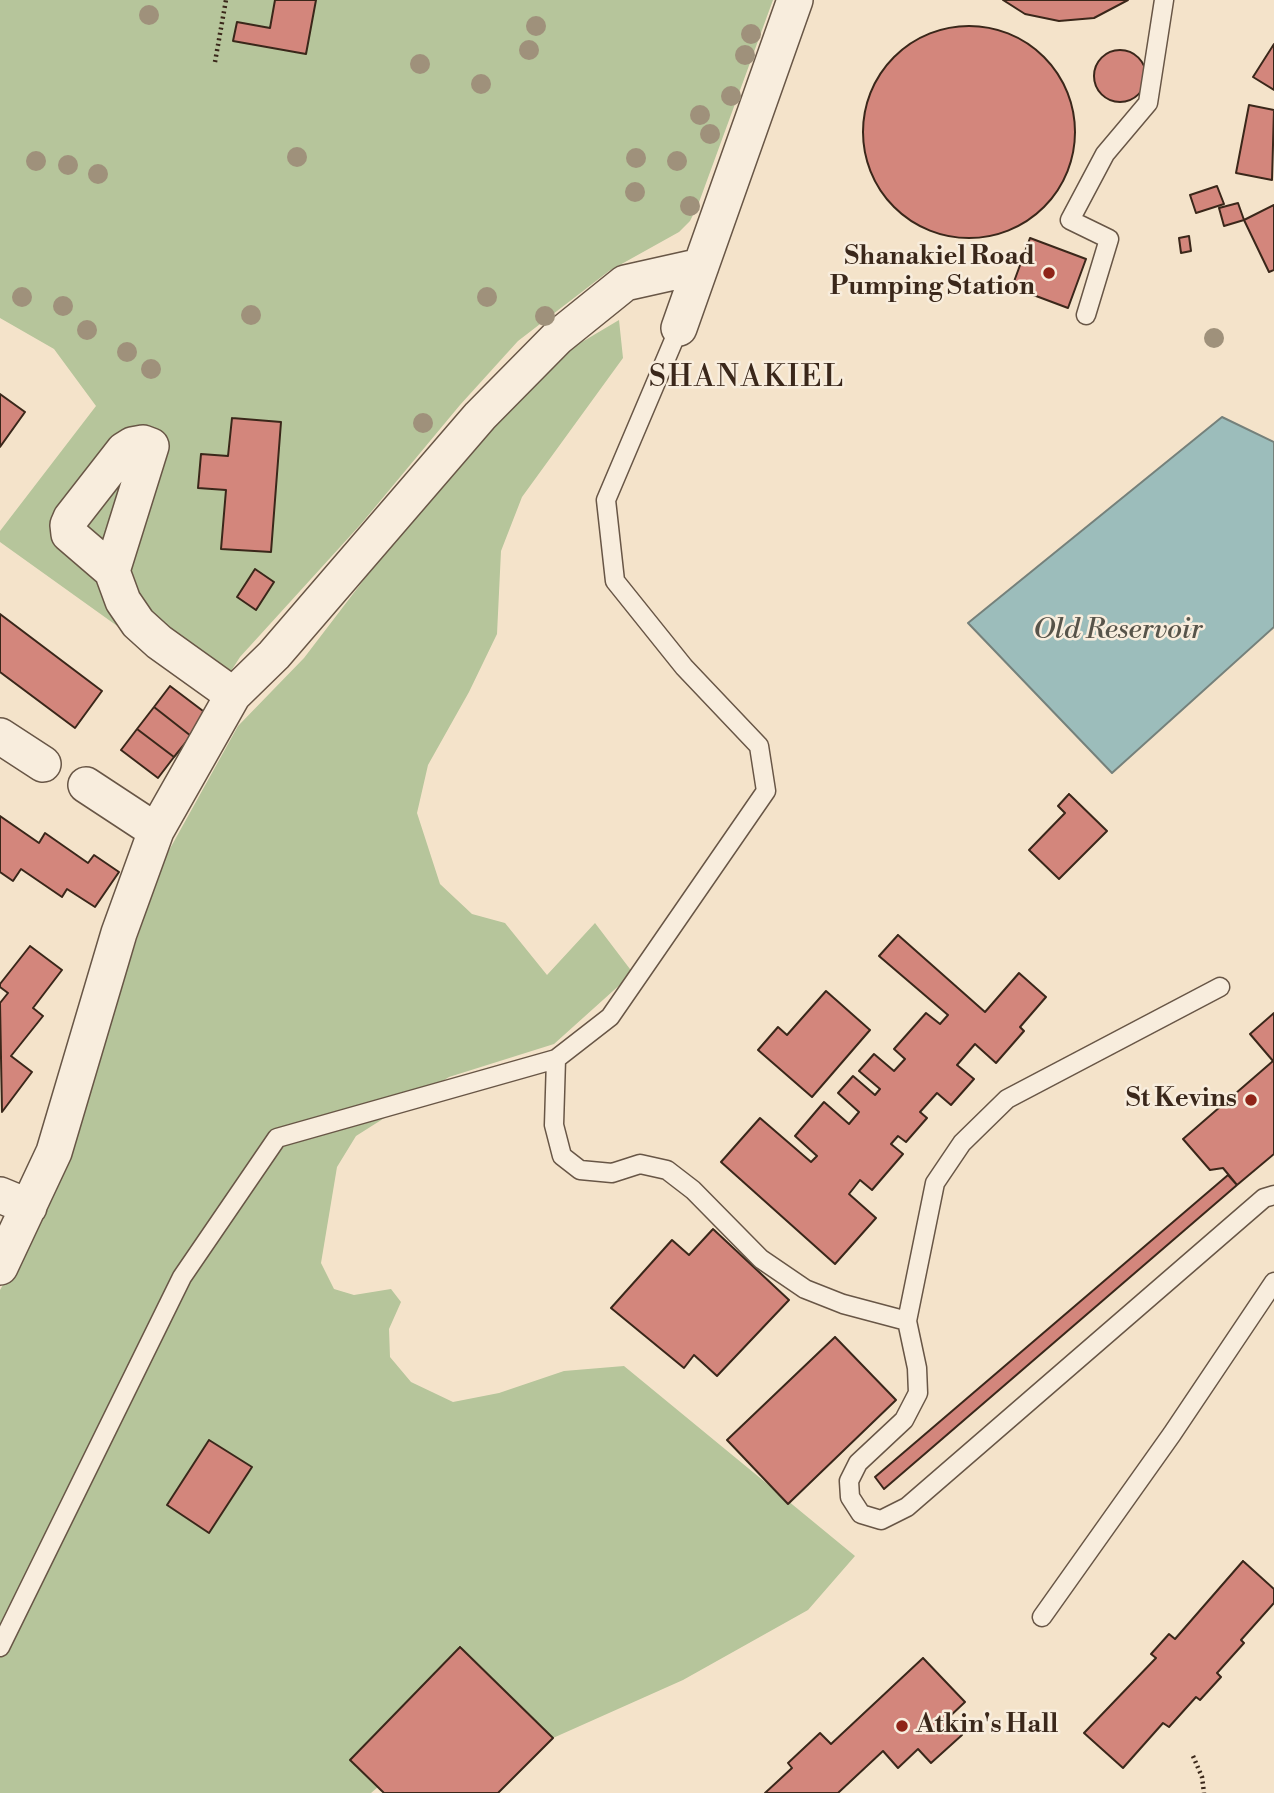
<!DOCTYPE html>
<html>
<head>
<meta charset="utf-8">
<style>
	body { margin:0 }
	canvas { display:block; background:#f4e3ca }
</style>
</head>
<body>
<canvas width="1274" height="1793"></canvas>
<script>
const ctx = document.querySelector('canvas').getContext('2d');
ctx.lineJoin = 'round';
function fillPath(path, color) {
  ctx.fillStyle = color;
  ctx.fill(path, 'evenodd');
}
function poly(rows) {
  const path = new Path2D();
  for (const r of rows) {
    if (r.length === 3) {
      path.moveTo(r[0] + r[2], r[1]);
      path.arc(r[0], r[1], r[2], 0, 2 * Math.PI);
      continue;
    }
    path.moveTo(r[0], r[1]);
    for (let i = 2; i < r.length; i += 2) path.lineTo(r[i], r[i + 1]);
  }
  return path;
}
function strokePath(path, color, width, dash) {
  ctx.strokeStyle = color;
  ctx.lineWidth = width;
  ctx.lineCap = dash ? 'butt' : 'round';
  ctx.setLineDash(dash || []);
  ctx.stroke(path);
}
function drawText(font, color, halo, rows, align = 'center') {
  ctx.font = font + ' "Libre Bodoni",serif';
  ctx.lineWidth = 5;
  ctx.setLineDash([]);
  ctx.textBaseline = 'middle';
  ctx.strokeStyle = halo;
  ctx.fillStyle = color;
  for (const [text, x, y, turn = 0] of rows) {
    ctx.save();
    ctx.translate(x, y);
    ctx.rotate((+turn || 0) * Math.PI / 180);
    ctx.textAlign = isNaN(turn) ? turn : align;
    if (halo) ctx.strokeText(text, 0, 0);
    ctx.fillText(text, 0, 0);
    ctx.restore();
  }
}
const green = poly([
	[0,0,773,0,698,205,690,221,679,232,609,271,518,341,460,405,361,524,240,657,215,696,0,542,0,531,96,406,54,349,0,318],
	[619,320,623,358,522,497,501,551,497,634,469,692,428,765,417,813,440,884,472,914,505,923,547,975,595,923,633,973,554,1044,449,1077,356,1136,337,1167,321,1263,334,1289,354,1295,391,1289,401,1302,389,1329,390,1357,411,1382,453,1402,499,1393,564,1371,624,1366,855,1556,808,1610,683,1680,553,1738,459,1647,350,1760,378,1787,371,1793,0,1793,0,1290,36,1226,111,1018,162,863,238,726,304,658,424,501,550,361]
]);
const water = poly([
	[1222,417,1274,442,1274,627,1112,773,968,623,1222,417]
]);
const building = poly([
	[275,0,316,0,306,54,233,41,237,22,270,28,275,0],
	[1003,0,1128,0,1094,18,1059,21,1025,14,1003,0],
	[969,132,106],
	[1274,44,1274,90,1253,77,1274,44],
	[1120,76,26],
	[1249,105,1274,110,1272,180,1236,173,1249,105],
	[1217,186,1224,204,1196,213,1190,195,1217,186],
	[1238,203,1244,220,1224,226,1219,208,1238,203],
	[1274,205,1274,270,1269,272,1244,220,1274,205],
	[1189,236,1191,251,1181,253,1179,238,1189,236],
	[1030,238,1086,259,1068,308,1012,287,1030,238],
	[0,394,25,412,0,447,0,394],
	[232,418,281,422,271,552,221,549,226,490,198,488,201,454,228,456,232,418],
	[255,569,274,582,256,610,237,597,255,569],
	[0,614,102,691,75,728,0,672,0,614],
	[170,686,207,714,191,736,154,707,170,686],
	[154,707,191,736,174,757,137,729,154,707],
	[137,729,174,757,158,778,121,750,137,729],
	[1069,794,1107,831,1059,879,1029,850,1065,813,1058,806,1069,794],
	[0,816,39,843,45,833,88,863,94,855,119,872,95,907,67,889,62,897,21,869,13,881,0,872,0,816],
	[898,935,985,1012,1019,973,1046,997,1020,1027,1024,1031,996,1063,975,1044,957,1065,974,1079,951,1105,937,1093,920,1112,927,1118,906,1142,898,1136,891,1144,903,1154,872,1190,860,1180,849,1194,876,1218,835,1264,721,1162,760,1118,811,1162,817,1156,795,1136,824,1102,849,1124,859,1112,838,1093,853,1076,875,1095,880,1089,859,1071,874,1054,894,1071,905,1059,894,1049,926,1013,940,1024,948,1015,879,956,898,935],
	[30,946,62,970,33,1008,43,1016,11,1056,32,1072,2,1112,0,1003,8,993,0,987,0,984,30,946],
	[826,991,870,1030,812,1097,758,1050,778,1027,787,1035,826,991],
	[1274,1013,1274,1154,1237,1185,1223,1168,1210,1170,1183,1139,1273,1061,1250,1034,1274,1013],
	[1228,1175,1237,1185,884,1489,875,1477,1228,1175],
	[713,1229,789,1300,717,1376,694,1355,684,1368,611,1308,672,1240,689,1255,713,1229],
	[835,1337,896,1400,788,1504,727,1440,835,1337],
	[209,1440,252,1467,209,1533,167,1505,209,1440],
	[1243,1561,1274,1589,1274,1603,1241,1640,1244,1643,1217,1673,1221,1677,1200,1700,1196,1697,1169,1727,1163,1723,1123,1768,1084,1733,1156,1658,1151,1654,1169,1634,1175,1639,1243,1561],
	[460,1647,553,1738,498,1793,384,1793,350,1760,460,1647],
	[923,1658,965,1702,947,1719,962,1735,931,1763,918,1749,898,1768,883,1751,838,1793,765,1793,792,1768,788,1763,820,1733,831,1744,923,1658]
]);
const path = poly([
	[215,62,226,0],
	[1193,1756,1202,1777,1204,1793]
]);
const service = poly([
	[1086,315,1109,239,1070,220,1105,154,1148,103,1164,0],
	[679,328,606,500,615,581,684,667,759,746,766,791,610,1017,556,1059,554,1125,562,1156,580,1170,612,1173,640,1164,667,1170,693,1190,761,1259,805,1289,843,1304,907,1321,935,1183,962,1143,1007,1099,1220,987],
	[907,1321,917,1368,918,1393,904,1420,858,1463,849,1481,850,1497,861,1514,881,1520,907,1507,1264,1198,1274,1195],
	[1042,1617,1172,1434,1274,1282],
	[0,1647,182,1277,277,1138,556,1059]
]);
const minor = poly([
	[679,328,795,0],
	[112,571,151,446,143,443,132,445,124,450,71,518,68,525,69,534,112,571,123,601,138,623,159,642,233,695],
	[0,736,43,764],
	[86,785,156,831],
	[0,1195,29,1207],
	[0,1267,54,1152,119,933,156,831,233,695,274,655,480,416,558,337,625,283,701,266]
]);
const trees = [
	[149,15],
	[536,26],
	[751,34],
	[529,50],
	[745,55],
	[420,64],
	[481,84],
	[731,96],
	[700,115],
	[710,134],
	[297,157],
	[636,158],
	[36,161],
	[677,161],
	[68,165],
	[98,174],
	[635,192],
	[690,206],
	[22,297],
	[487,297],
	[63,306],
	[251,315],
	[545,316],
	[87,330],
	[1214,338],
	[127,352],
	[151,369],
	[423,423]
];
const markers = [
	[1049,273,7,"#8f2418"],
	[1251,1100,7,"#8f2418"],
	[902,1726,7,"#8f2418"]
];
const poiNames = [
	["Shanakiel Road",1035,258],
	["Pumping Station",1035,288],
	["St Kevins",1237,1100],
	["Atkin's Hall",916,1726,"left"]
];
const waterNames = [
	["Old Reservoir",1118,631]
];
const quarterNames = [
	["SHANAKIEL",747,379]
];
fillPath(green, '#b6c59b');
fillPath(water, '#9cbdbb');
strokePath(water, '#75817b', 2);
fillPath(building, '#d3867c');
strokePath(building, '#3a271a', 2);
strokePath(service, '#685646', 21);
strokePath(minor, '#685646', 38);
strokePath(path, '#3a271a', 4.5, [2, 3.5]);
strokePath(service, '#f8eddd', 18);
strokePath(minor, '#f8eddd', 35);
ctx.fillStyle = '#9f917b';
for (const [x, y] of trees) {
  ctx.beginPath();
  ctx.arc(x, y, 10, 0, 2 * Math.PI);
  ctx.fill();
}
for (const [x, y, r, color] of markers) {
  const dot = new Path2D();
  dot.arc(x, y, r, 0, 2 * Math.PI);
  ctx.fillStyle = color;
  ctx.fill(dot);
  strokePath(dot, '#f8eddd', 2.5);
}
drawText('bold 26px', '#3a271a', '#f8eddd', poiNames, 'right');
drawText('italic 28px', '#57544a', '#f8eddd', waterNames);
ctx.letterSpacing = '2px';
drawText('30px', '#3a271a', '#f8eddd', quarterNames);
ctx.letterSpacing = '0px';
</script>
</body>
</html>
